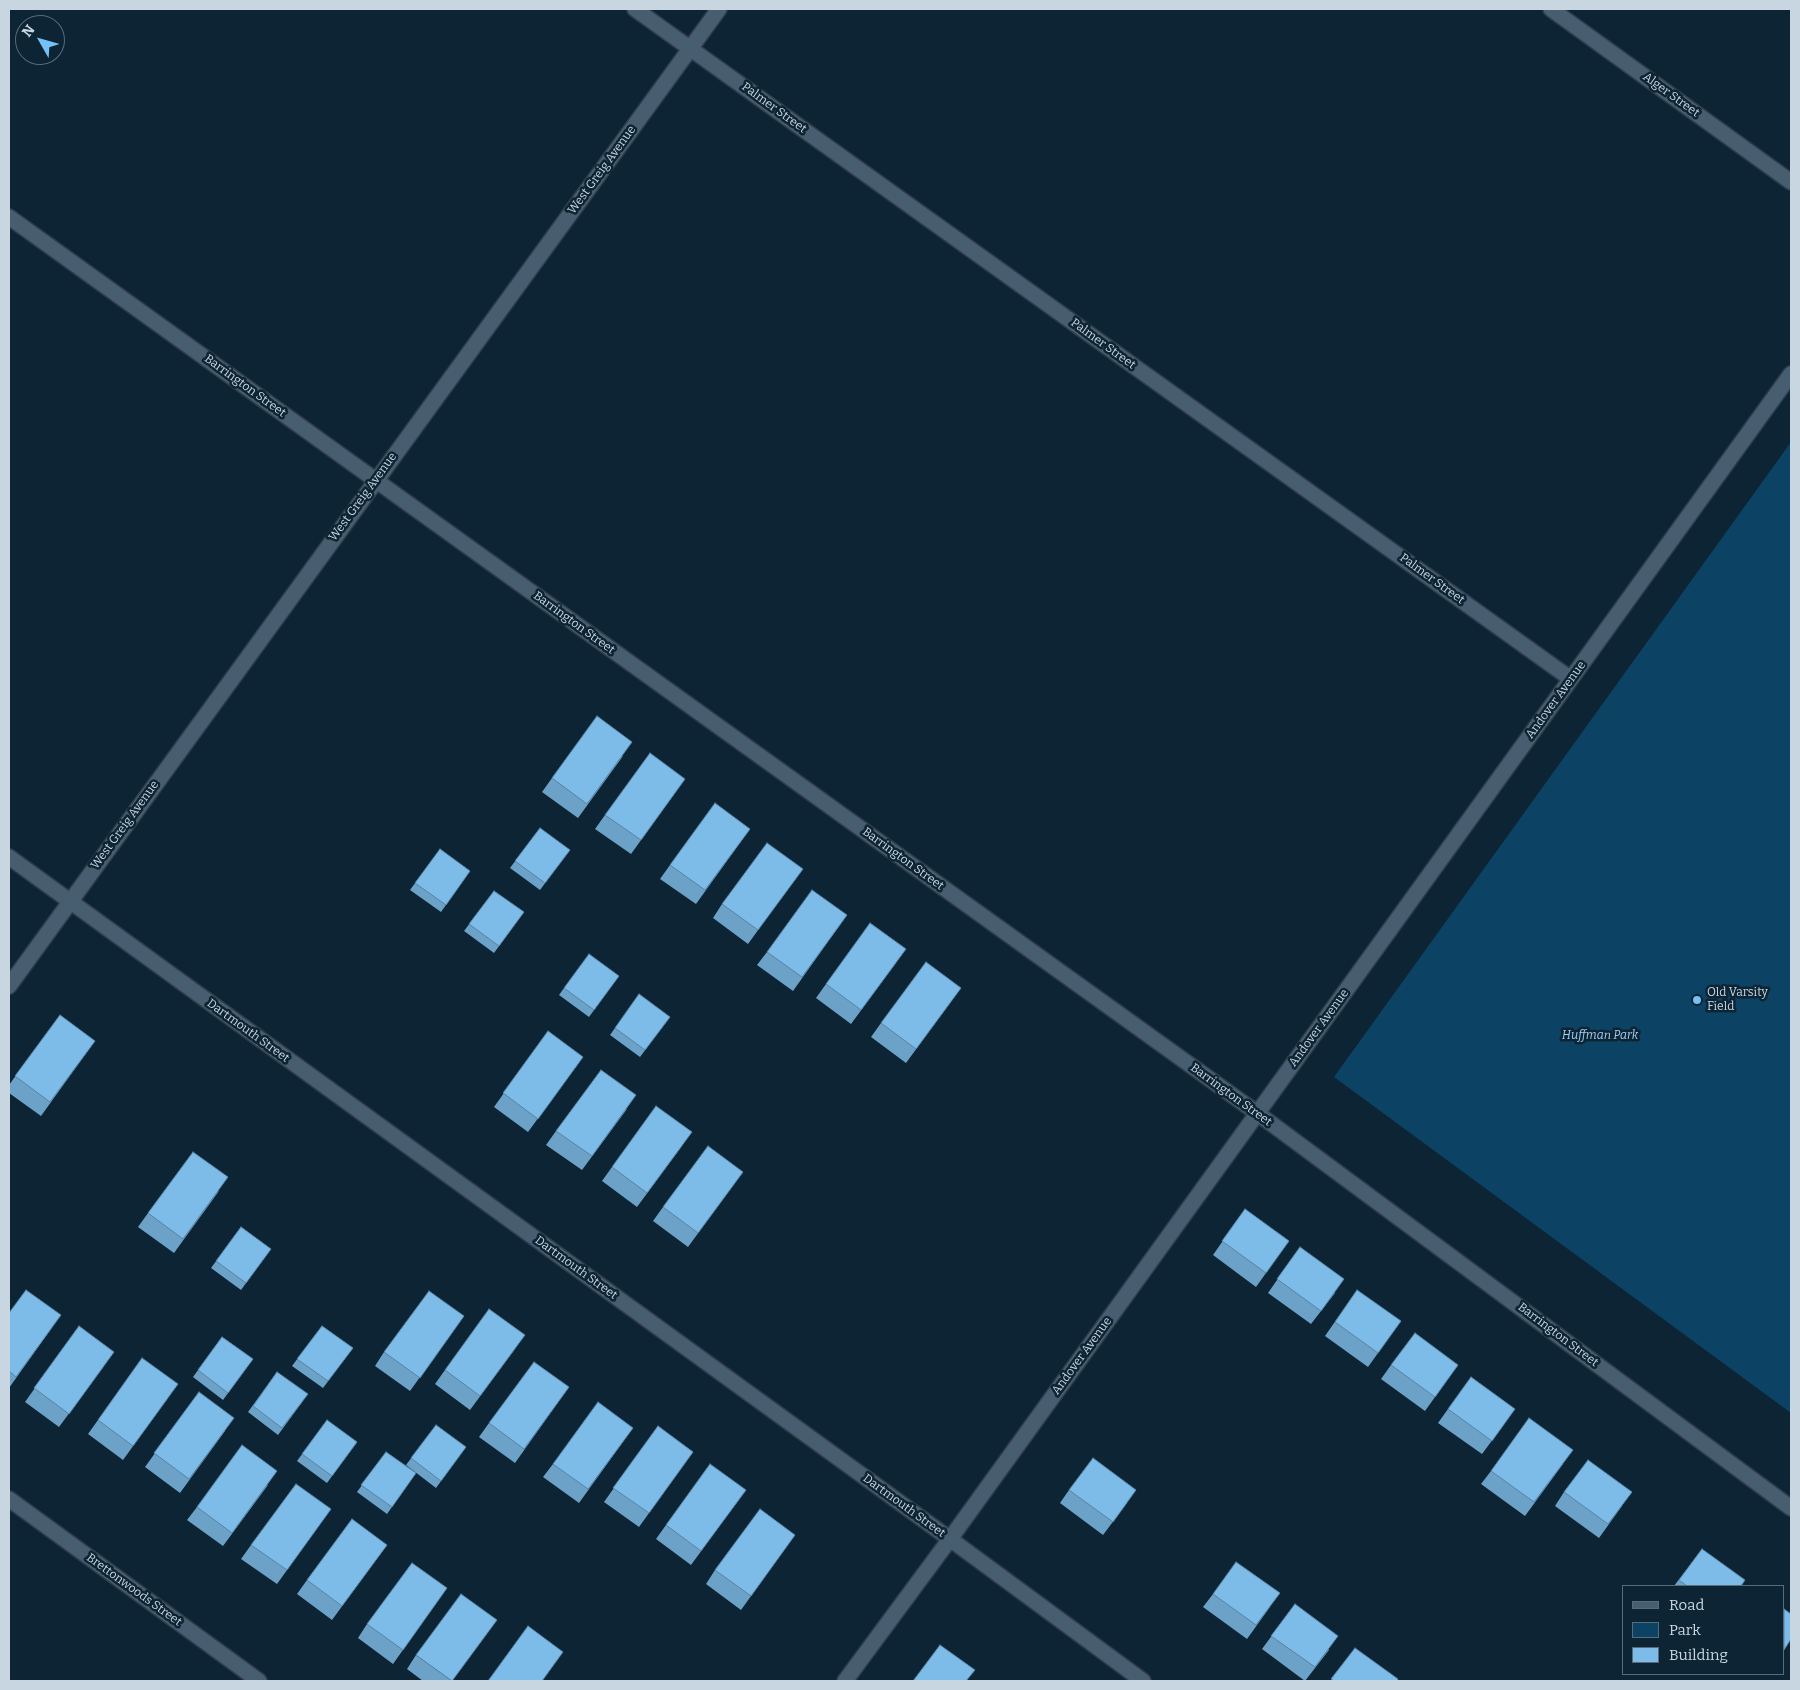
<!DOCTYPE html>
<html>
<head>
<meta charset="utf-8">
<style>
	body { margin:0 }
	#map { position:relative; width:1800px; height:1690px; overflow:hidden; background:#0d2434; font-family:Bitter,serif }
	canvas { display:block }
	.frame { position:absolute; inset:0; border:10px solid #c8d6e1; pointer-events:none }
	.legend { position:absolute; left:1622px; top:1585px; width:162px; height:90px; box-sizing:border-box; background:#0d2434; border:1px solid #586b79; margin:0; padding:6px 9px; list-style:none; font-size:15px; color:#c8d6e1 }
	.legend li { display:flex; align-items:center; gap:10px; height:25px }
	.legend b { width:25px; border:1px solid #586b79 }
	.north { position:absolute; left:15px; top:15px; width:50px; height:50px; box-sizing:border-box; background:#0d2434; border:1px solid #586b79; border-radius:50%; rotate:308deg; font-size:14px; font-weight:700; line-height:20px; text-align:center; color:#c8d6e1 }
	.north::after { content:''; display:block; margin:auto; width:18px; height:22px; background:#75c0f6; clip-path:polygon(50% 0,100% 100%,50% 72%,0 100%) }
</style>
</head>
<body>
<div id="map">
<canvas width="1800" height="1690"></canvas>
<div class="frame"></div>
<ul class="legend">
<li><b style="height:6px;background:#465e70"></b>Road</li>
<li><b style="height:14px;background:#0c4364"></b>Park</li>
<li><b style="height:14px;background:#7dbbe9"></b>Building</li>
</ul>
<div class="north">N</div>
</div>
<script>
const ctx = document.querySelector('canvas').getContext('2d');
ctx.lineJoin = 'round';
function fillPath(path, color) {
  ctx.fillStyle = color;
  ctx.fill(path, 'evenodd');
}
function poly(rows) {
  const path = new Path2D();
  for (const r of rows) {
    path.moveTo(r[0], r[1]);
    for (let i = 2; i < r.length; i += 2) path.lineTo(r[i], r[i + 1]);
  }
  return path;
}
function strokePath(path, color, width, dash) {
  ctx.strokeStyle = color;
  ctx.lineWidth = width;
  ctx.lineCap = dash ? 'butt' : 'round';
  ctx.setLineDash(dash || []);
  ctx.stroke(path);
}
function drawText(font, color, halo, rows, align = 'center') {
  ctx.font = font + ' Bitter,serif';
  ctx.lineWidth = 5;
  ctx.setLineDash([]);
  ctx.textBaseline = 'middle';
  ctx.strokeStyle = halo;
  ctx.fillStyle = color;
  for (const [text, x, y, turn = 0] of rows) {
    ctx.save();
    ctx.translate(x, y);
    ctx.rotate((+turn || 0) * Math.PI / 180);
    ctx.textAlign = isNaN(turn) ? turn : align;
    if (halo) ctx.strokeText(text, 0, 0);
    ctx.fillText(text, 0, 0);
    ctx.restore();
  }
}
const green = poly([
	[1791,442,1791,1413,1334,1077]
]);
const minor = poly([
	[635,9,1571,679],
	[1551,9,1791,182],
	[9,217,1257,1113,1791,1508],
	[9,857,950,1539,1143,1681],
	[9,986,719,9],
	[9,1499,259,1681],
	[845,1681,950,1539,1791,374]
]);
const wall = poly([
	[623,756,578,818,542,792,552,778],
	[685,779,631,854,595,829,605,815],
	[540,828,570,850,540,890,510,868],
	[750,829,696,904,660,879,670,865],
	[440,849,470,871,441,912,410,890],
	[793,882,748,944,713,918,722,904],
	[494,891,524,912,494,953,464,931],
	[847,915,793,991,757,965,767,952],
	[896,963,851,1024,816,998,826,984],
	[619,976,589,1017,559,995,564,988],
	[961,988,906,1063,871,1037,881,1023],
	[639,994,670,1017,640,1057,610,1035],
	[60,1015,95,1041,41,1116,9,1093,9,1085],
	[548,1031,583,1057,528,1132,494,1107],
	[627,1109,582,1170,546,1145,556,1131],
	[682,1146,637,1207,602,1181,612,1167],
	[743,1172,688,1247,653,1221,663,1207],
	[219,1191,174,1253,138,1227,148,1213],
	[1245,1209,1289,1241,1256,1287,1213,1255],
	[241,1227,271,1249,241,1290,211,1268],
	[1300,1247,1335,1293,1311,1324,1268,1293],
	[1357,1290,1401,1321,1368,1367,1325,1336],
	[9,1313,51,1329,9,1388],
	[464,1316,410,1391,375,1366,384,1352],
	[79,1326,104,1366,59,1427,25,1402],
	[322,1326,353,1348,323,1388,292,1366],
	[222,1337,253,1359,223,1400,193,1377],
	[515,1349,470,1410,435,1384,445,1370],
	[1391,1365,1458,1365,1425,1411,1381,1379],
	[277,1372,303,1401,278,1435,248,1412],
	[569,1387,515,1463,479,1437,489,1423],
	[199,1392,225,1431,180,1493,145,1467],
	[168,1398,123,1460,88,1434,98,1420],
	[1448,1409,1505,1423,1482,1454,1438,1423],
	[327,1420,357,1442,327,1483,297,1461],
	[436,1425,466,1447,436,1488,406,1465],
	[658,1426,693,1452,639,1527,604,1502],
	[633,1428,579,1503,543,1477,553,1464],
	[386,1452,416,1473,387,1514,357,1492],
	[1563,1464,1525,1516,1481,1484,1491,1471],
	[268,1485,223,1546,187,1520,197,1507],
	[746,1490,691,1565,656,1539,666,1525],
	[1069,1490,1127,1503,1103,1535,1060,1503],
	[1564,1492,1622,1506,1599,1538,1555,1506],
	[331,1509,277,1584,241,1559,251,1545],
	[795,1535,741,1610,706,1584,715,1570],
	[387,1545,332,1620,297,1594,307,1580],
	[1702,1549,1741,1586,1674,1586],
	[447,1588,393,1664,358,1638,367,1624],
	[1213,1594,1270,1607,1247,1639,1203,1607],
	[1295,1604,1329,1650,1305,1681,1262,1649],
	[416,1655,452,1681,423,1681,407,1669]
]);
const building = poly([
	[597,716,632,742,587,804,552,778,597,716],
	[650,753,685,779,641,840,605,815,650,753],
	[715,803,750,829,705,890,670,865,715,803],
	[540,828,570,850,545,883,515,861,540,828],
	[767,843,803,869,758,930,722,904,767,843],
	[440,849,470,871,446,905,415,883,440,849],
	[812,890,847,915,802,977,767,952,812,890],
	[494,891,524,912,499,946,469,924,494,891],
	[870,923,906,949,861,1010,826,984,870,923],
	[589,954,619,976,594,1010,564,988,589,954],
	[926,962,961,988,916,1049,881,1023,926,962],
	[639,994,670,1017,645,1050,615,1028,639,994],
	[60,1015,95,1041,50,1102,15,1076,60,1015],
	[548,1031,583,1057,538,1119,503,1093,548,1031],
	[601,1070,636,1095,592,1156,556,1131,601,1070],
	[656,1106,692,1132,647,1193,612,1167,656,1106],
	[708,1146,743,1172,698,1233,663,1207,708,1146],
	[193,1152,228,1177,183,1239,148,1213,193,1152],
	[1245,1209,1289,1241,1266,1273,1222,1241,1245,1209],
	[241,1227,271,1249,246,1283,216,1261,241,1227],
	[1300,1247,1344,1279,1321,1311,1277,1279,1300,1247],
	[26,1290,61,1315,16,1377,9,1371,9,1313,26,1290],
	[1357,1290,1401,1321,1378,1353,1335,1322,1357,1290],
	[429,1291,464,1316,420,1378,384,1352,429,1291],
	[489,1309,525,1335,480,1396,445,1370,489,1309],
	[79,1326,114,1352,69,1414,34,1388,79,1326],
	[322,1326,353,1348,328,1381,297,1359,322,1326],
	[1415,1333,1458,1365,1435,1397,1391,1365,1415,1333],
	[222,1337,253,1359,228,1393,198,1370,222,1337],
	[142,1358,178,1384,133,1446,98,1420,142,1358],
	[534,1362,569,1387,524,1449,489,1423,534,1362],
	[277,1372,308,1394,282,1428,253,1406,277,1372],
	[1471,1377,1515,1409,1492,1441,1448,1409,1471,1377],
	[199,1392,234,1418,189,1479,154,1453,199,1392],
	[598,1402,633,1428,588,1489,553,1464,598,1402],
	[1529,1418,1573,1450,1534,1502,1491,1471,1529,1418],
	[327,1420,357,1442,332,1476,302,1454,327,1420],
	[436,1425,466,1447,441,1481,411,1458,436,1425],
	[658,1426,693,1452,649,1513,613,1488,658,1426],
	[242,1445,277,1471,232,1533,197,1507,242,1445],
	[386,1452,416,1473,392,1507,361,1485,386,1452],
	[1093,1458,1136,1490,1113,1522,1069,1490,1093,1458],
	[1588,1460,1632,1492,1608,1524,1564,1492,1588,1460],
	[710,1464,746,1490,701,1551,666,1525,710,1464],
	[296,1484,331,1509,287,1570,251,1545,296,1484],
	[760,1509,795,1535,751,1596,715,1570,760,1509],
	[352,1519,387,1545,342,1606,307,1580,352,1519],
	[1702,1549,1745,1580,1741,1586,1687,1586,1679,1580,1702,1549],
	[1236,1562,1280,1593,1256,1625,1213,1594,1236,1562],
	[412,1563,447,1588,403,1650,367,1624,412,1563],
	[461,1594,497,1620,452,1681,416,1655,461,1594],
	[1295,1604,1338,1636,1315,1667,1271,1636,1295,1604],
	[1784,1609,1791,1614,1791,1639,1784,1650,1784,1609],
	[528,1626,563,1652,542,1681,488,1681,528,1626],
	[940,1645,975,1670,966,1681,913,1681,940,1645],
	[1355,1648,1398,1679,1397,1681,1334,1681,1331,1679,1355,1648]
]);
const markers = [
	[1697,1000,5,"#75c0f6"]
];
const streetNames = [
	["Alger Street",1671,95,36],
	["Palmer Street",774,108,36],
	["West Greig Avenue",602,170,-54],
	["Palmer Street",1103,344,36],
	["Barrington Street",245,386,36],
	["West Greig Avenue",363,497,-54],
	["Palmer Street",1432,579,36],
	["Barrington Street",574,623,36],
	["Andover Avenue",1556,700,-54],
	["West Greig Avenue",125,825,-54],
	["Barrington Street",903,859,36],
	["Andover Avenue",1319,1028,-54],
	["Dartmouth Street",248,1031,36],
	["Barrington Street",1231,1095,36],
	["Dartmouth Street",576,1268,36],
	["Barrington Street",1558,1335,37],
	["Andover Avenue",1082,1356,-54],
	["Dartmouth Street",904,1506,36],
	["Brettonwoods Street",134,1590,36]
];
const poiNames = [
	["Old Varsity",1707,993],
	["Field",1707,1007]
];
const parkNames = [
	["Huffman Park",1600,1036]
];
fillPath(green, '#0c4364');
strokePath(minor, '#303c4b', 18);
strokePath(minor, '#465e70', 15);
fillPath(wall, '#6ca1c8');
fillPath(building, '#7dbbe9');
strokePath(building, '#5883a3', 1);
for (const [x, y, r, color] of markers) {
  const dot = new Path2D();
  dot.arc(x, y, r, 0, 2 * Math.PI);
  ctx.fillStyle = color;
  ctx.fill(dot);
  strokePath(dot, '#0d2434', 2);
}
drawText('12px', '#c8d6e1', '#0d2434', streetNames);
drawText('12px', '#c8d6e1', '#0d2434', poiNames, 'left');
drawText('italic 12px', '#9fd0f6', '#0d2434', parkNames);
</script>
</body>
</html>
